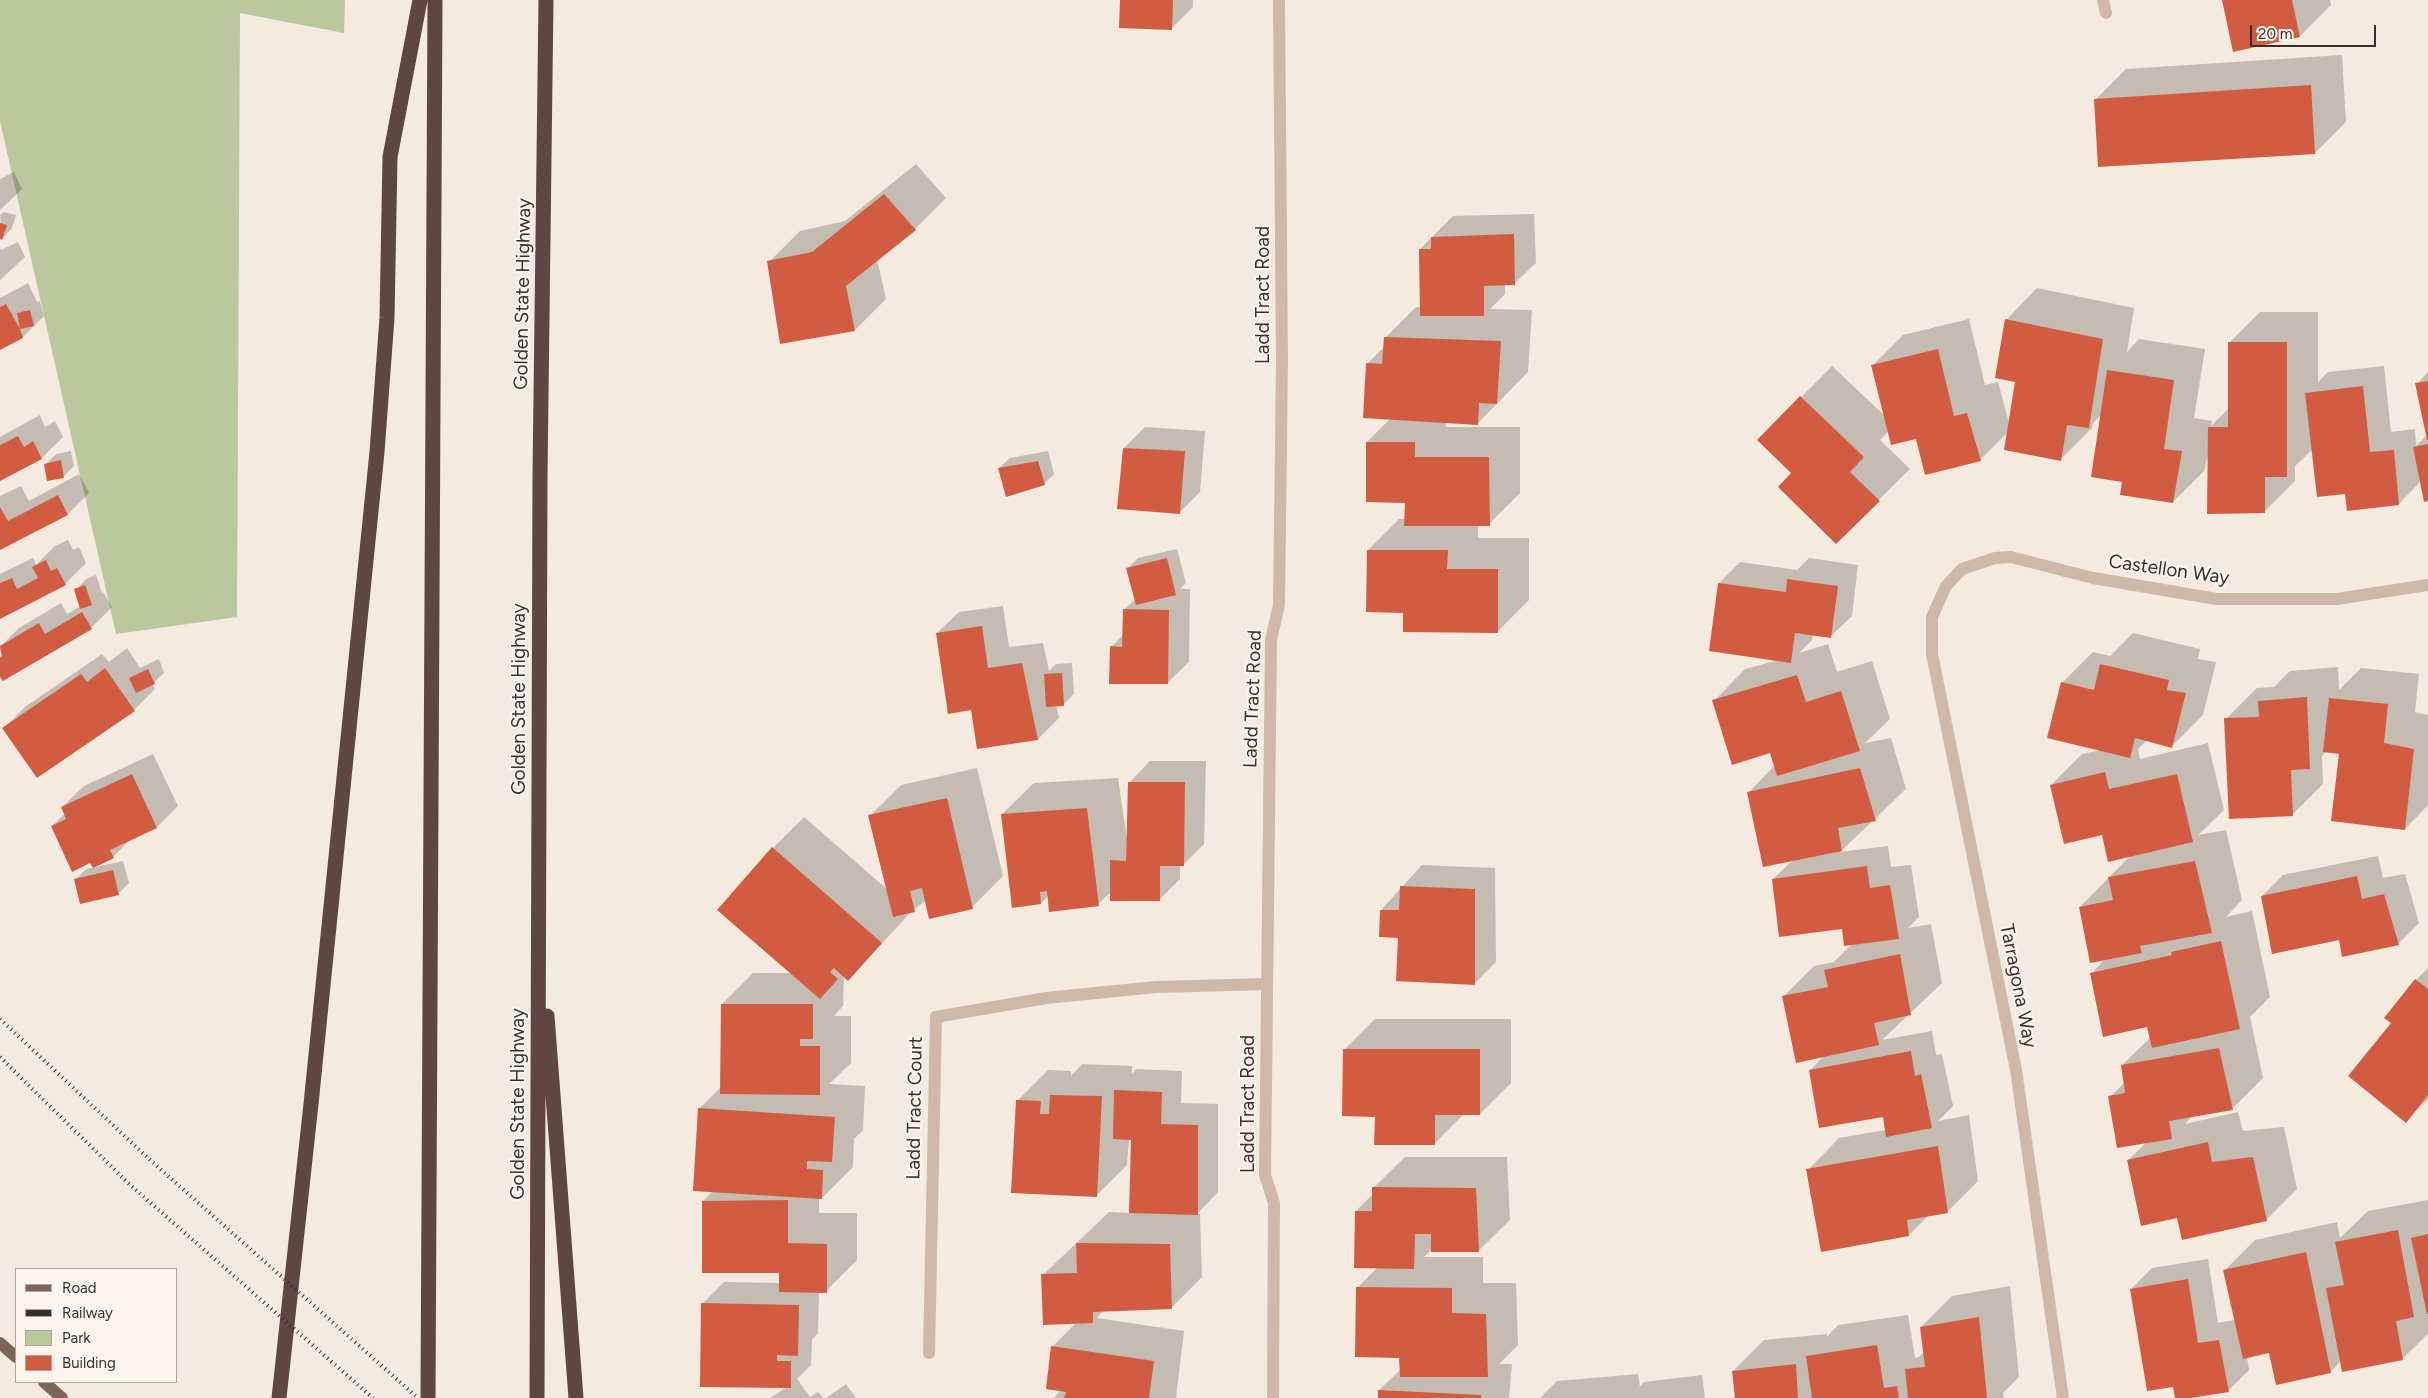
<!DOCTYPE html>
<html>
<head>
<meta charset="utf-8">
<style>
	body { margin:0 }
	#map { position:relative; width:2428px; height:1398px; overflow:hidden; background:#f5eadf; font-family:Figtree,sans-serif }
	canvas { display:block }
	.legend { position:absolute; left:15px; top:1268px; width:162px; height:115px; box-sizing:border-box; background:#fcf4ed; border:1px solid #afa59f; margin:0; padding:6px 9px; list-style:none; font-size:15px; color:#3c2e2a }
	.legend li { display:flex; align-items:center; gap:10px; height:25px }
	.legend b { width:25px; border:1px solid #afa59f }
	.scale { position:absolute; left:2250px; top:25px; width:126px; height:22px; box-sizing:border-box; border:2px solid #3c2e2a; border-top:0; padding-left:6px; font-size:15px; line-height:18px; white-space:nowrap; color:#3c2e2a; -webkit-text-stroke:4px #fcf4ed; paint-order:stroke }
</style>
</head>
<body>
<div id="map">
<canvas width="2428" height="1398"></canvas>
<ul class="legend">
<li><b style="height:6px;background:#7f6459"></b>Road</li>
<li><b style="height:6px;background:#3c2e2a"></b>Railway</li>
<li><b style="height:14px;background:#bbc79d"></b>Park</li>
<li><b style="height:14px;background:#d25c41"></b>Building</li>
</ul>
<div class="scale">20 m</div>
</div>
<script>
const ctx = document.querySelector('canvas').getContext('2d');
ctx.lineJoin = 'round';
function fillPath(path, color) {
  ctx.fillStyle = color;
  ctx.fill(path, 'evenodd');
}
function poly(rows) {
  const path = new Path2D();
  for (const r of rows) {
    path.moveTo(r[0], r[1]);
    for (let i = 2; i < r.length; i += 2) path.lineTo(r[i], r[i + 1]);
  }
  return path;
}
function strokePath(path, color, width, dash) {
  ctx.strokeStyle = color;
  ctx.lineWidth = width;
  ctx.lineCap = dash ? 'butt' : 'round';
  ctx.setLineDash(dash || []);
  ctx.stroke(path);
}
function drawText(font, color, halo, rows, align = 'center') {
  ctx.font = font + ' Figtree,sans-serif';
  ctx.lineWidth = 4;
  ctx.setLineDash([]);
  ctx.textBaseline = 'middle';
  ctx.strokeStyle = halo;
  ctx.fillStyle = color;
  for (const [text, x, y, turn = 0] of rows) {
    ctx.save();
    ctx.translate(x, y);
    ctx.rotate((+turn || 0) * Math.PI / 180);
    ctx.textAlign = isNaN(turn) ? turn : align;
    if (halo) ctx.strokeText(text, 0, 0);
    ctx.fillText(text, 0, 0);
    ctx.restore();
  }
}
const green = poly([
	[0,0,345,0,344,33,240,13,237,617,116,634,0,121]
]);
const shadow = poly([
	[1121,0,1193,0,1193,7,1172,28],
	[2223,0,2330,0,2331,5,2300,36],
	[2342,55,2346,122,2315,153,2095,100,2126,69],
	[916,164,946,198,915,229,877,259,886,299,855,330,781,343,769,262,800,231,845,221],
	[14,172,22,189,0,210,0,179],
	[4,212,16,215,12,228,2,239,0,215],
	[1534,214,1536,263,1514,284,1505,284,1505,294,1490,309,1532,310,1528,372,1478,423,1446,421,1446,427,1520,427,1520,493,1489,524,1478,524,1478,538,1529,538,1529,600,1498,631,1404,612,1368,550,1399,519,1406,519,1406,501,1367,442,1391,418,1368,363,1384,347,1385,338,1416,307,1421,307,1420,249,1453,216],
	[18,242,25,257,0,280,0,248,1,250],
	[28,283,37,302,40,301,44,316,23,337,0,349,0,298],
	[2037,288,2134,308,2127,352,2139,339,2205,349,2194,418,2212,421,2211,426,2229,408,2229,343,2260,312,2318,312,2318,382,2328,372,2384,366,2391,432,2415,429,2416,446,2427,435,2417,384,2428,372,2428,499,2421,481,2399,504,2346,493,2313,449,2295,466,2295,481,2264,512,2209,451,2204,471,2173,502,2123,481,2102,414,2093,423,2092,428,2061,459,2008,432,1980,460,1917,437,1888,432,1880,440,1910,469,1836,542,1793,473,1759,440,1832,366,1885,416,1872,366,1903,335,1969,319,1985,385,1998,382,2009,423,2016,381,2006,320],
	[40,415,45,427,55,421,63,437,42,458,0,480,0,437],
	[1145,427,1205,431,1200,492,1179,513,1124,448],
	[71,451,74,466,63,477,46,464,56,454],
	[1048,451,1054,474,1044,484,999,468,1010,458],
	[79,474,89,493,68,514,0,549,0,496,21,486,29,501],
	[68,540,73,550,79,547,86,563,65,584,0,617,0,574,33,558,36,565,55,546],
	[1177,549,1186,583,1180,589,1190,589,1189,662,1167,683,1111,647,1124,634,1124,610,1135,599,1128,568,1138,558],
	[1809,558,1858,565,1852,616,1830,637,1813,634,1812,640,1799,653,1828,644,1837,672,1872,661,1890,719,1865,743,1891,738,1906,789,1840,852,1888,846,1891,867,1911,865,1919,917,1908,928,1931,924,1942,983,1882,1040,1932,1031,1936,1055,1942,1054,1953,1106,1938,1121,1969,1115,1978,1181,1947,1212,1929,1215,1909,1235,1808,1170,1839,1138,1886,1130,1884,1115,1810,1070,1825,1055,1783,997,1814,966,1834,962,1852,944,1843,928,1773,879,1793,860,1749,792,1775,765,1771,752,1714,701,1745,669,1778,660,1719,583,1740,562,1797,570],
	[96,575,102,593,103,592,112,607,91,628,0,674,0,657,2,655,0,647,19,628,61,603,67,614,81,606,76,590,86,579],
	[1003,606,1009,647,1043,643,1049,671,1056,664,1072,663,1074,694,1063,705,1056,705,1059,718,1038,739,972,709,937,633,959,612],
	[2133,633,2200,649,2198,659,2216,662,2203,715,2172,746,2147,740,2138,749,2140,759,2208,743,2224,810,2198,835,2226,830,2242,900,2226,917,2252,911,2270,997,2250,1017,2263,1078,2232,1109,2193,1115,2185,1124,2238,1112,2243,1131,2284,1127,2297,1189,2266,1220,2178,1216,2128,1160,2147,1142,2110,1097,2125,1082,2122,1065,2151,1037,2148,1026,2092,973,2106,958,2080,907,2131,855,2103,834,2051,785,2082,754,2101,750,2062,683,2093,652,2110,656],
	[127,648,140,668,159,659,164,673,152,684,155,689,134,710,37,776,4,728,25,707,102,654,109,662],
	[2338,667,2339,690,2361,668,2419,674,2415,712,2428,715,2428,805,2405,829,2340,753,2327,751,2322,756,2323,784,2292,815,2226,719,2257,688,2274,687,2290,671],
	[153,754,178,806,157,827,131,839,113,857,94,866,91,861,52,827,65,813,62,807,84,786],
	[1150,761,1206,761,1204,844,1183,865,1180,865,1180,879,1159,900,1111,892,1098,904,1049,895,1041,903,1002,814,1034,783,1118,778,1128,846,1129,783],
	[977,768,1003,876,972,907,926,900,911,912,848,980,844,975,843,1006,834,1016,851,1016,851,1063,829,1084,865,1086,863,1130,854,1139,853,1167,822,1198,819,1198,819,1213,857,1213,857,1260,826,1291,819,1291,818,1333,812,1340,811,1365,797,1379,810,1397,818,1392,823,1398,770,1398,787,1387,703,1303,724,1282,780,1283,780,1271,703,1201,713,1191,699,1109,721,1087,722,1004,753,973,792,973,773,848,804,817,888,890,870,816,901,785],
	[2378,856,2383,878,2405,874,2419,923,2398,944,2340,939,2262,896,2283,875],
	[123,861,129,883,118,894,75,880,86,869],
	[1422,865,1495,868,1496,962,1475,983,1399,937,1381,910],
	[2428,968,2428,1099,2405,1121,2393,1023,2416,980],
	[1375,1019,1511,1019,1511,1083,1480,1114,1464,1114,1434,1144,1376,1115,1344,1050],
	[1082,1064,1132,1066,1132,1074,1136,1069,1182,1071,1181,1103,1218,1104,1218,1192,1197,1214,1200,1214,1202,1277,1171,1308,1104,1310,1097,1318,1184,1331,1176,1398,1054,1398,1061,1390,1052,1347,1076,1323,1043,1275,1109,1212,1130,1213,1132,1138,1129,1138,1127,1165,1096,1196,1017,1101,1048,1070,1071,1071,1071,1076],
	[1405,1157,1507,1157,1510,1220,1478,1251,1432,1249,1424,1257,1483,1257,1483,1283,1516,1283,1518,1345,1499,1364,1512,1364,1509,1398,1379,1398,1379,1390,1401,1369,1401,1356,1357,1288,1378,1267,1356,1211,1373,1194,1373,1188],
	[2428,1200,2428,1334,2402,1359,2341,1361,2330,1372,2270,1351,2247,1357,2249,1370,2228,1391,2176,1398,2174,1385,2131,1289,2152,1268,2208,1259,2218,1323,2235,1320,2224,1271,2255,1240,2337,1222,2340,1238,2368,1211],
	[2010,1286,2019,1377,2003,1393,2004,1398,1733,1398,1736,1395,1733,1371,1764,1340,1827,1334,1827,1337,1838,1325,1908,1315,1915,1358,1919,1357,1924,1352,1921,1327,1952,1296],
	[1638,1374,1640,1387,1644,1382,1702,1375,1705,1398,1540,1398,1557,1381],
	[846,1384,856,1398,826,1398]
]);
const building = poly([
	[1120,0,1173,0,1172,30,1119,28],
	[2222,0,2292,0,2300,37,2233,52],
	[2311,85,2315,154,2098,167,2094,99],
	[884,194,916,230,846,286,855,331,780,344,767,261,812,252],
	[0,223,7,225,2,240,0,239],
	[1514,234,1515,285,1484,286,1484,316,1420,316,1419,249,1431,249,1431,237],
	[6,304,20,329,17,313,30,310,34,326,20,329,23,338,0,350,0,307],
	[2005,319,2103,339,2089,428,2067,425,2061,461,2004,450,2015,382,1995,378],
	[1384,337,1501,341,1497,404,1479,403,1478,425,1363,418,1366,363,1382,364],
	[2228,342,2287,342,2287,477,2265,477,2265,513,2207,514,2208,427,2228,427],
	[1938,349,1954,416,1967,413,1981,461,1925,475,1916,439,1891,445,1871,365],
	[2107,370,2174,380,2164,449,2182,451,2173,503,2120,495,2122,482,2091,477],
	[2428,381,2428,440,2427,440,2415,383],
	[2363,386,2370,452,2394,450,2399,505,2347,511,2345,494,2317,497,2305,393],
	[1800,396,1864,457,1850,472,1880,501,1836,544,1778,487,1791,473,1757,440],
	[18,436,24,447,33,441,42,459,0,481,0,445],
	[1366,442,1415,442,1415,457,1489,457,1490,526,1404,526,1405,503,1366,502],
	[2428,444,2428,501,2424,502,2413,447],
	[1123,448,1185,451,1180,514,1117,509],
	[61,460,64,478,47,481,44,464],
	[1038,461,1045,485,1006,497,998,468],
	[58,495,68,515,0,550,0,507,8,521],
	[1367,550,1448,550,1447,569,1498,569,1498,633,1403,632,1403,613,1366,612],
	[1167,558,1176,595,1136,605,1126,568],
	[46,560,51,571,57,568,66,585,0,619,0,583,12,578,17,589,38,578,32,567],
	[1787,579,1838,586,1831,638,1795,633,1791,663,1709,651,1718,583,1786,592],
	[85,585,92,605,80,609,74,589],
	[1123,609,1169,610,1168,684,1109,684,1110,646,1122,647],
	[82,612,92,629,3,681,0,677,0,658,2,657,0,646,39,623,45,634],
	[982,626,988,668,1022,663,1038,740,977,749,971,710,948,714,936,633],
	[2100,664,2169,680,2167,690,2186,693,2172,748,2135,738,2130,758,2047,738,2061,682,2094,690],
	[105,668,135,711,37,778,2,728,81,674,87,682],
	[148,669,155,684,136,693,129,678],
	[1062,673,1064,706,1046,707,1044,674],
	[1797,675,1806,702,1841,691,1860,751,1777,776,1770,753,1732,765,1712,700],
	[2307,697,2310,769,2291,770,2293,816,2229,819,2224,718,2259,717,2258,701],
	[2329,698,2388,704,2384,743,2414,749,2405,830,2331,821,2339,754,2323,752],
	[1860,768,1876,821,1838,828,1842,851,1763,867,1747,792],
	[2105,772,2109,789,2177,774,2193,842,2108,862,2102,835,2064,844,2050,785],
	[132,774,157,828,110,850,114,858,93,868,90,863,72,872,51,826,66,819,61,807],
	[1128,782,1185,782,1184,866,1160,866,1160,901,1110,901,1110,860,1126,861],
	[947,798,973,909,929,919,922,888,910,891,915,912,893,917,868,815],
	[1087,808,1099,906,1049,912,1047,891,1040,892,1041,904,1012,908,1001,814],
	[772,847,882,943,848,981,834,968,830,972,838,979,820,999,717,910],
	[2195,861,2212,933,2140,946,2142,953,2090,963,2079,907,2113,900,2108,877],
	[1867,866,1870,888,1890,885,1899,939,1844,946,1842,929,1779,937,1772,879],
	[113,870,119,895,80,904,74,879],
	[2357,876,2362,899,2384,894,2399,945,2342,957,2339,940,2272,954,2261,896],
	[1400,886,1475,889,1475,985,1396,981,1398,938,1379,937,1380,910,1399,910],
	[2221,941,2240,1029,2152,1048,2147,1027,2103,1037,2090,973,2172,955,2171,952],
	[1900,954,1911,1015,1874,1023,1879,1045,1796,1063,1782,996,1828,987,1824,970],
	[2415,979,2428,989,2428,1095,2406,1123,2348,1076,2391,1023,2384,1018],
	[721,1004,813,1004,813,1039,800,1039,800,1046,820,1046,820,1095,720,1094],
	[2219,1048,2233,1110,2169,1121,2172,1139,2117,1148,2108,1096,2125,1093,2121,1065],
	[1343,1049,1480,1049,1480,1115,1435,1115,1435,1145,1374,1145,1375,1117,1342,1116],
	[1911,1051,1915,1076,1921,1074,1932,1128,1886,1137,1883,1117,1819,1128,1809,1070],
	[1114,1090,1162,1092,1161,1124,1198,1125,1198,1215,1129,1213,1131,1140,1113,1139],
	[1050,1095,1102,1096,1097,1197,1011,1193,1016,1100,1041,1101,1040,1114,1049,1114],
	[698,1108,835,1117,832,1162,807,1161,807,1169,823,1170,822,1199,693,1191],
	[2208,1142,2212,1162,2253,1157,2267,1221,2182,1240,2177,1218,2141,1226,2127,1160],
	[1938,1146,1948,1213,1907,1220,1909,1236,1821,1252,1806,1169],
	[1372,1187,1476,1188,1479,1252,1431,1252,1431,1234,1415,1234,1414,1269,1354,1268,1355,1211,1372,1211],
	[788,1200,788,1243,827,1244,827,1293,779,1292,779,1273,702,1273,702,1201],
	[2398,1230,2414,1317,2396,1321,2403,1360,2342,1372,2326,1288,2344,1285,2335,1242],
	[2428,1234,2428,1314,2427,1314,2411,1238],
	[1076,1243,1170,1244,1172,1309,1093,1312,1093,1323,1043,1325,1041,1274,1077,1273],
	[2306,1252,2331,1373,2276,1385,2269,1353,2243,1359,2223,1270],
	[2188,1279,2198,1343,2219,1340,2229,1392,2191,1398,2175,1398,2173,1387,2147,1391,2130,1289],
	[1356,1287,1452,1288,1452,1313,1486,1314,1488,1377,1400,1377,1399,1358,1355,1357],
	[701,1303,799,1305,798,1356,777,1355,777,1361,791,1361,791,1388,700,1387],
	[1979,1317,1987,1398,1908,1398,1905,1369,1925,1367,1920,1327],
	[1877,1345,1884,1388,1897,1386,1899,1398,1812,1398,1806,1356],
	[1051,1346,1154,1361,1149,1398,1064,1398,1066,1392,1046,1389],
	[1796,1364,1798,1398,1735,1398,1732,1371],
	[1378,1390,1481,1395,1481,1398,1378,1398]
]);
const minor = poly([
	[2103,0,2106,13],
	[929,1353,936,1017,1046,998,1156,987,1267,984],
	[1273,1398,1274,1203,1265,1175,1271,640,1279,605,1282,361,1279,0],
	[2063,1398,2016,1070,1932,654,1932,617,1946,586,1962,569,1995,558,2011,557,2093,578,2217,599,2337,599,2428,585]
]);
const major = poly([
	[0,1343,16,1357],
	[44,1382,62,1398]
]);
const highway = poly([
	[547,1016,576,1398],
	[279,1398,311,1104,377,452,387,318,390,157,420,0],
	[428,1398,435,0],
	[537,1398,540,475,546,0]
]);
const rail = poly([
	[0,1019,149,1159,418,1398],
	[0,1057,128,1183,373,1398]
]);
const streetNames = [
	["Golden State Highway",523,294,-89],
	["Ladd Tract Road",1263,295,-90],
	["Castellon Way",2169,570,8],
	["Golden State Highway",519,699,-90],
	["Ladd Tract Road",1253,699,-88],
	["Tarragona Way",2018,986,79],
	["Golden State Highway",518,1104,-90],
	["Ladd Tract Road",1248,1104,-90],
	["Ladd Tract Court",915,1108,-89]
];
fillPath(green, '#bbc79d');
fillPath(shadow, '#0003');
fillPath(building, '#d25c41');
strokePath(minor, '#d0b8a9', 12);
strokePath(major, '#7f6459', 12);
strokePath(highway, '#5e4740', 15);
strokePath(rail, '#3c2e2a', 4, [1, 4]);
drawText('19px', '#3c2e2a', '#fcf4ed', streetNames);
</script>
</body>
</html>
